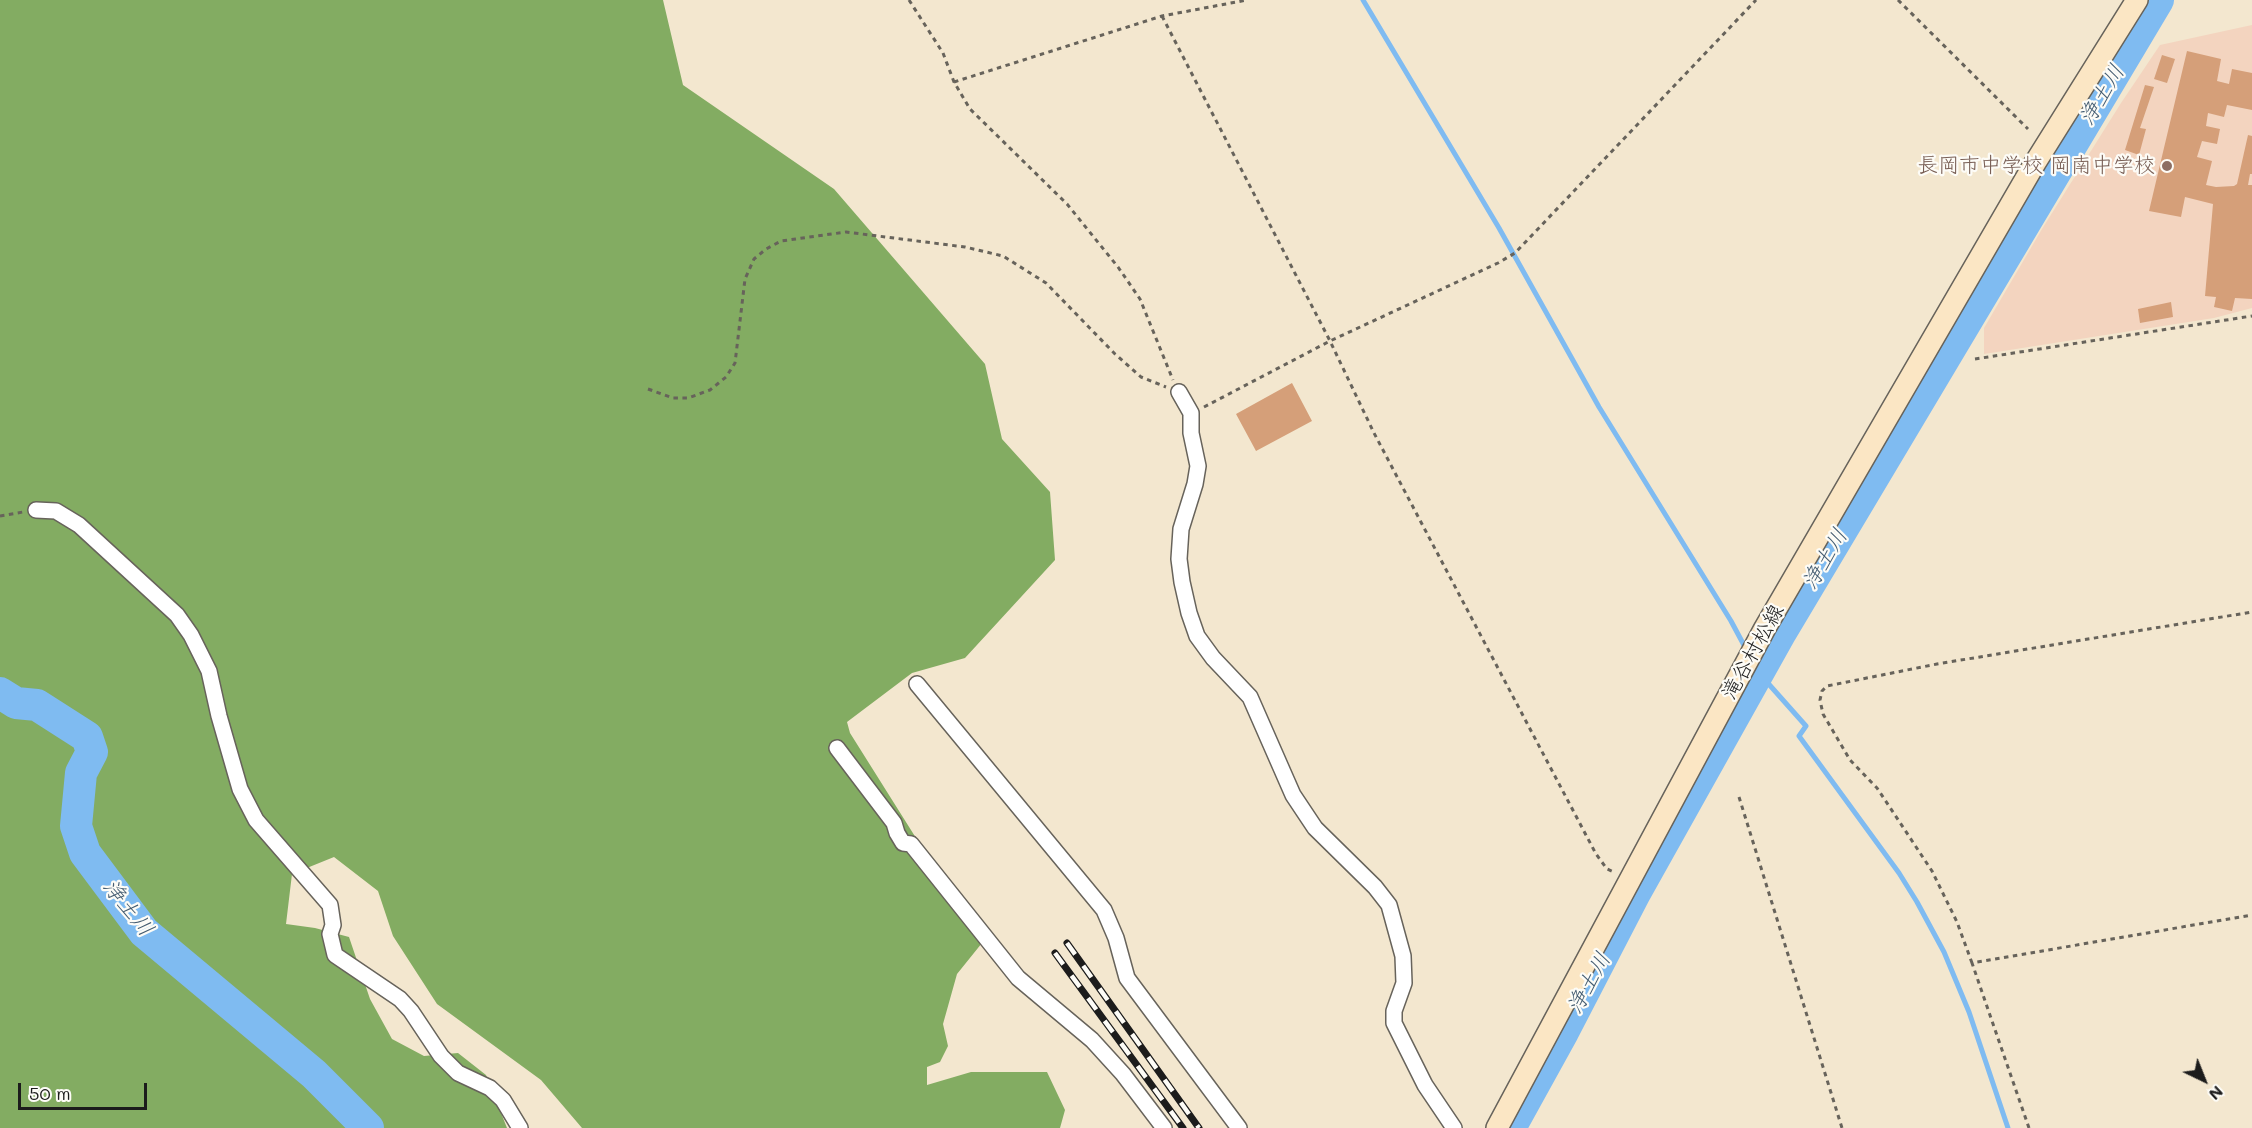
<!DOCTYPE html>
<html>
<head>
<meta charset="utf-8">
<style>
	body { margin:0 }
	#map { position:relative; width:2252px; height:1128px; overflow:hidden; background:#f3e7cf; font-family:Mali,sans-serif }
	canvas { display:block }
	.north { position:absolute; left:2174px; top:1050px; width:60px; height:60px; -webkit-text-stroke:4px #fdfcf7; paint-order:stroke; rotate:137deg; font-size:16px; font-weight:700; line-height:24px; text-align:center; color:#1c1c1c }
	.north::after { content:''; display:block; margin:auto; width:21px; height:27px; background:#1c1c1c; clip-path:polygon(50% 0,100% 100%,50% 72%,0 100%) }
	.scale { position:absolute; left:18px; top:1083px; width:129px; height:27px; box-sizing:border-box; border:3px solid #1c1c1c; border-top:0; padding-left:8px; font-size:18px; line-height:21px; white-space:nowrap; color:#1c1c1c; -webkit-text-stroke:4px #fdfcf7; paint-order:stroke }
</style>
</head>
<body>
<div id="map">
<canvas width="2252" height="1128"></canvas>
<div class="north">N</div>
<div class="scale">50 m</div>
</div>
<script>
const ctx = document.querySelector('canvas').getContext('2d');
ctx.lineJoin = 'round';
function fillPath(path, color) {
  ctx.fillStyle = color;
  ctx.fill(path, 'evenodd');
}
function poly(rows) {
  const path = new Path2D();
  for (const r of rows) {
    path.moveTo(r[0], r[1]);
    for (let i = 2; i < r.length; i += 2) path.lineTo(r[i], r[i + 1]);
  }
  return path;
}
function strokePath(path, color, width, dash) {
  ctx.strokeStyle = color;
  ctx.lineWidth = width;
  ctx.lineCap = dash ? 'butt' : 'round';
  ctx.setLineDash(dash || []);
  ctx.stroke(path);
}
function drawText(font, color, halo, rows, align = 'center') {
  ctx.font = font + ' Mali,"Klee One",sans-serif';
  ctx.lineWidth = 4.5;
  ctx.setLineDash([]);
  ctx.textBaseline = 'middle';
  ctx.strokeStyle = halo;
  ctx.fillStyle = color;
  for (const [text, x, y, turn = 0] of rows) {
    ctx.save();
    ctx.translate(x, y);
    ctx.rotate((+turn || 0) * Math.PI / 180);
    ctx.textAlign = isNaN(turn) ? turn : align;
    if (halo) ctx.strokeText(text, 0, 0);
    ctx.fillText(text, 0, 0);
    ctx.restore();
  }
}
const built = poly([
	[2252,25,2252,308,2214,318,1984,354,1984,328,2042,229,2121,103,2160,45]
]);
const forest = poly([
	[0,0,663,0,683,85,834,189,985,364,1002,439,1050,492,1055,560,965,658,912,673,847,722,850,733,982,943,957,974,943,1024,948,1046,940,1062,927,1067,927,1085,971,1072,1047,1072,1065,1110,1060,1128,582,1128,541,1080,437,1004,393,936,378,891,334,857,292,874,286,924,315,928,349,937,370,999,392,1039,424,1056,458,1053,486,1075,507,1128,0,1128]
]);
const stream = poly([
	[1363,0,1499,228,1599,407,1731,621,1746,649],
	[1753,663,1758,672,1806,726,1799,736,1899,873,1917,902,1944,952,1969,1012,2008,1128]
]);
const river = poly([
	[0,693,16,703,37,705,87,737,92,752,81,773,76,826,85,853,144,932,314,1074,368,1128],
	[1510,1128,1563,1032,1635,893,1781,632,2158,0]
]);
const building = poly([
	[2187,51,2221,59,2217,81,2229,84,2232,69,2252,73,2252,110,2227,105,2224,117,2208,113,2206,126,2220,129,2217,144,2202,141,2197,157,2212,161,2206,185,2216,187,2234,186,2237,184,2248,135,2252,136,2252,174,2250,174,2248,185,2252,185,2252,299,2235,298,2232,311,2214,307,2216,297,2205,296,2213,204,2185,197,2181,217,2149,211],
	[2162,55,2175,59,2167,83,2154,79],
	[2145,85,2154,87,2140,128,2146,129,2139,155,2125,150],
	[2171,302,2173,317,2140,323,2138,309],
	[1292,383,1312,421,1256,451,1236,414]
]);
const path = poly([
	[909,0,943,53,954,82,970,109,1067,204,1118,267,1140,299,1173,380],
	[1898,0,2028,129],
	[1162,16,1330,341,1374,433,1596,854,1607,869,1614,872],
	[954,82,1162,16,1247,0],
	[1975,359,2252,316],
	[648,389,673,398,688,398,710,390,726,377,735,363,745,279,754,259,766,249,781,241,846,232,965,247,1003,256,1046,283,1115,354,1141,377,1166,387],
	[1204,407,1330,341,1498,263,1515,253,1756,0],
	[0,516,23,512],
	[1739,797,1842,1128],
	[1972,963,1957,922,1932,871,1877,788,1850,760,1823,714,1820,700,1822,691,1827,686,1937,664,2252,612],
	[2029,1128,1972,963,2252,915]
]);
const street = poly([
	[1179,392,1191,413,1191,433,1198,466,1195,484,1181,529,1179,559,1182,582,1189,613,1197,636,1213,658,1250,697,1293,795,1315,828,1375,887,1389,905,1403,956,1404,983,1394,1011,1394,1023,1425,1085,1454,1128],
	[36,510,56,511,79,525,177,615,191,635,209,671,219,716,240,789,256,820,330,905,333,925,330,934,335,955,400,999,411,1011,441,1056,458,1073,490,1088,503,1100,520,1128],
	[917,684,1104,910,1116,938,1127,978,1239,1128],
	[837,748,894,823,897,833,903,843,911,844,1018,978,1092,1040,1123,1074,1164,1128]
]);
const secondary = poly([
	[1497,1128,1765,628,2035,163,2137,0]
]);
const rail = poly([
	[1067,943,1199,1128],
	[1055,953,1183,1128]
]);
const markers = [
	[2167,166,6,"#8d6e63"]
];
const educationNames = [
	["長岡市中学校 岡南中学校",2155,166]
];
const streetNames = [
	["滝谷村松線",1753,652,-61]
];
const waterNames = [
	["浄土川",2102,95,-59],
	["浄土川",1825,559,-59],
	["浄土川",128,908,51],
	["浄土川",1589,983,-61]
];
fillPath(built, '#f3d4bf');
fillPath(forest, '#83ac62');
strokePath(stream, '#7fbbf1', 5);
strokePath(river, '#7fbbf1', 32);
fillPath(building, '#d59f79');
strokePath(street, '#67635b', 18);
strokePath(secondary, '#67635b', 24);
strokePath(path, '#67635b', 3, [4.5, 4.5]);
strokePath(street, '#fff', 15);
strokePath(secondary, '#fbe6c4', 21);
strokePath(rail, '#1c1c1c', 7);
strokePath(rail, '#fdfcf7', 4.5, [14]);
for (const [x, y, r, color] of markers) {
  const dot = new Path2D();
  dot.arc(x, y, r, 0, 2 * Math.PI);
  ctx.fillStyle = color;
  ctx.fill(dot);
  strokePath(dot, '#fdfcf7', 2);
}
drawText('21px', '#785e54', '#fdfcf7', educationNames, 'right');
drawText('21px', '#1c1c1c', '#fdfcf7', streetNames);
drawText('italic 22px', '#445c71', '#fdfcf7', waterNames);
</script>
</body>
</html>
